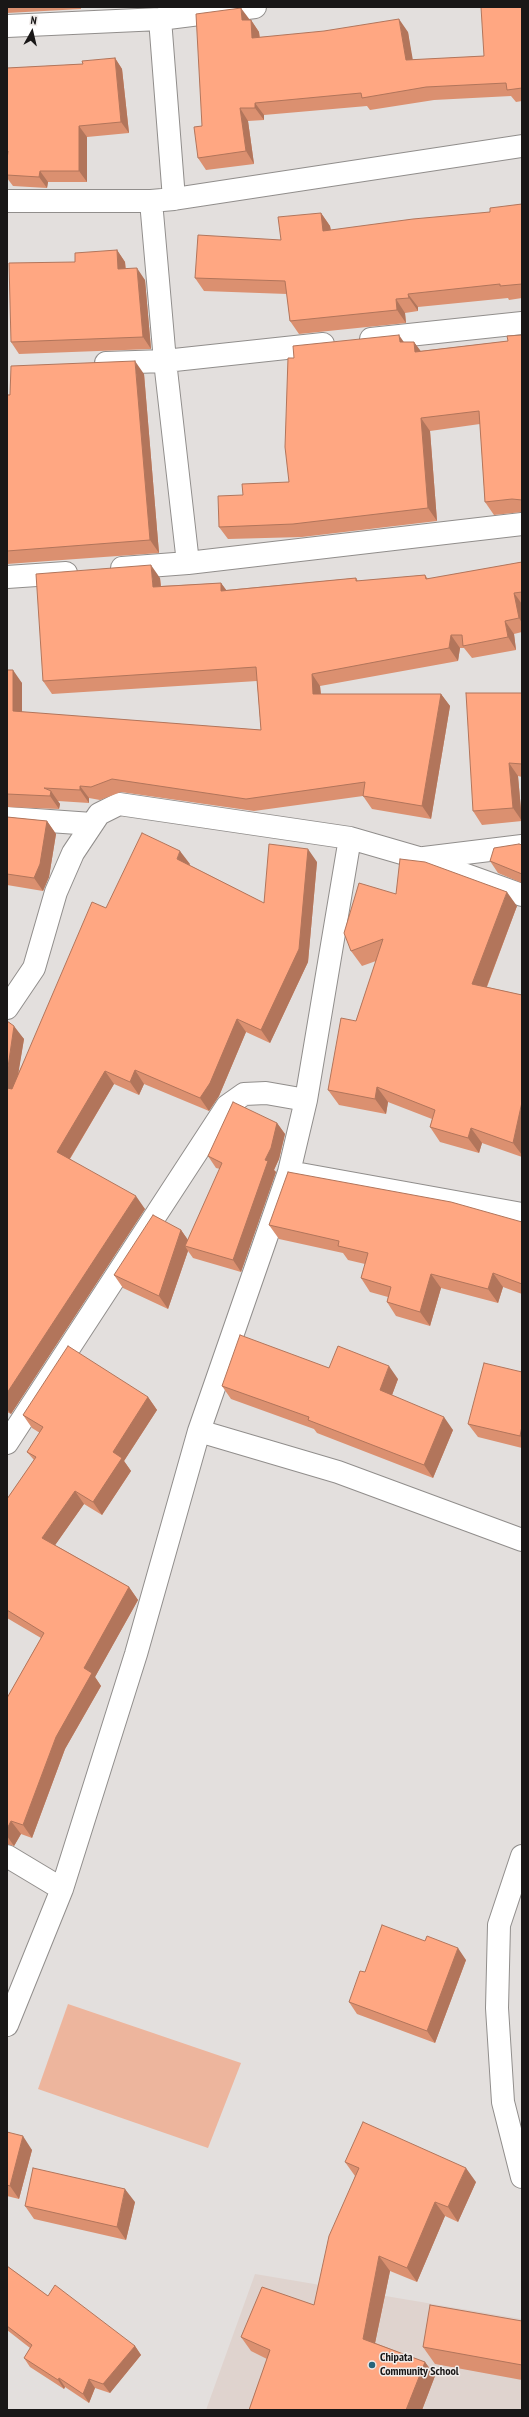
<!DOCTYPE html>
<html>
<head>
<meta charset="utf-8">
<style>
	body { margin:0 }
	#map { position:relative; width:529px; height:2417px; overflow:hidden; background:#e3dfdd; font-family:"PT Sans Narrow",sans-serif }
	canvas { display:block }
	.frame { position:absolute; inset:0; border:8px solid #191717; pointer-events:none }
	.north { position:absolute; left:12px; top:12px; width:40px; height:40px; -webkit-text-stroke:3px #f0ecea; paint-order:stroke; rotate:8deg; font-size:11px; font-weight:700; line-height:16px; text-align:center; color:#191717 }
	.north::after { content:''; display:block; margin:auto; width:14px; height:18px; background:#191717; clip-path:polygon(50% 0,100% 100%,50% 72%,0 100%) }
</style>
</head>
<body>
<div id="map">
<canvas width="529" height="2417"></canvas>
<div class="frame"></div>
<div class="north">N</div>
</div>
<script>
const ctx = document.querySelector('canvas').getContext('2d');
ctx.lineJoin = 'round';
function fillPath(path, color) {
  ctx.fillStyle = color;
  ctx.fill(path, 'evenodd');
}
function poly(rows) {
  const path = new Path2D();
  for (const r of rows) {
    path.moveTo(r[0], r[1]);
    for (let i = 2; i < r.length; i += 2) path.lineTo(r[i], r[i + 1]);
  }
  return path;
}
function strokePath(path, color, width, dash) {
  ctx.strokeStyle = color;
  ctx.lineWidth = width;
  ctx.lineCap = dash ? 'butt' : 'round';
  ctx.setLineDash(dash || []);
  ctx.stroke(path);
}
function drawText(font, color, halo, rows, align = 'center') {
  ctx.font = font + ' "PT Sans Narrow",sans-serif';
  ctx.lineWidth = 3;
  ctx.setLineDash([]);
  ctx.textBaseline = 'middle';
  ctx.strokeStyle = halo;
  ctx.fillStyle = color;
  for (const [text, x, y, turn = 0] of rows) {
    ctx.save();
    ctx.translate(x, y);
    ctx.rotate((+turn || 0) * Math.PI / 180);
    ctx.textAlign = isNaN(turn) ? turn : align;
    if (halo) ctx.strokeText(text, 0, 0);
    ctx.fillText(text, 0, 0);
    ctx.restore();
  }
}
const built = poly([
	[255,2274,522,2319,522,2410,206,2410]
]);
const green = poly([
	[68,2004,241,2063,208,2148,38,2089]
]);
const street = poly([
	[7,26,160,19],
	[174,199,160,19,255,7],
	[7,201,151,201,174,199,522,146],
	[151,201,165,361,188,563],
	[371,339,522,323],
	[106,363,165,361,323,344],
	[122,568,188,563,522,524],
	[7,577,66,573],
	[7,818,92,824],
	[424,858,522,846],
	[7,1008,34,968,56,892,73,853,99,814,119,804,350,838,419,858,522,895],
	[289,1172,522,1214],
	[199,1431,338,1472,522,1540],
	[7,1443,227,1106,244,1094,266,1093,306,1100],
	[7,1856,62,1889],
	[522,1856,499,1925,497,2008,503,2102,522,2177],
	[7,2025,62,1889,136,1654,199,1431,289,1172,306,1100,350,838]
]);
const wall = poly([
	[7,7,81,7,81,9,7,13],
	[522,7,522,101,516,102,511,96,434,100,370,110,367,106,264,115,264,120,248,121,254,164,206,170,198,158,202,126,250,20,251,20,259,32,260,37,408,32,412,60,484,56],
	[115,58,122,69,129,133,87,137,87,182,48,182,47,188,13,186,7,178,7,68,83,64],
	[522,204,522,298,509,300,508,298,418,307,418,311,405,313,406,323,299,334,290,321,287,294,204,291,195,278,281,240,321,213,330,226,331,230,490,212],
	[117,250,125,262,126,269,145,280,151,349,19,354,11,342,75,262],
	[522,335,522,512,494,515,485,502,480,424,430,431,437,521,302,537,228,539,219,527,243,495,289,482,294,358,404,342,414,342,420,351,508,341],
	[144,374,159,553,7,564,7,395],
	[522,562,522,632,514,634,516,650,472,658,464,648,460,648,458,661,320,686,321,694,441,694,450,706,431,819,372,809,363,796,254,811,121,792,100,800,89,798,89,803,58,801,60,804,59,809,7,807,7,670,22,683,22,712,261,730,257,681,52,694,43,681,160,578,161,586,221,583,226,590,356,578,358,581,425,575,428,579],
	[522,693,522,777,518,776,522,821,482,825,473,811],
	[7,817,47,821,56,834,49,877,43,891,7,885],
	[522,845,522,883,498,873,490,861],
	[317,862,308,962,270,1043,246,1032,219,1096,209,1111,144,1084,139,1095,114,1084,70,1159,145,1209,11,1414,7,1412,7,1021,24,1039,18,1073,106,908,190,864,189,865,264,903],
	[396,894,517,906,487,987,522,995,522,1157,482,1143,479,1153,440,1142,430,1127,432,1119,388,1102,386,1114,339,1105,328,1090,356,1021,376,961,362,966,351,951],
	[277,1123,285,1134,279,1159,274,1170,276,1172,241,1272,193,1258,188,1251,168,1309,123,1288,114,1275,181,1230,188,1240,220,1169,216,1168,208,1156],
	[522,1222,522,1294,503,1287,498,1303,441,1288,430,1326,396,1316,387,1302,388,1297,370,1292,361,1278,365,1264,348,1260,343,1253,279,1239,269,1225],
	[329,1368,398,1379,392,1395,453,1430,433,1478,317,1433,314,1429,231,1399,222,1386],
	[522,1372,522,1448,478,1437,468,1424],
	[148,1397,157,1410,124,1461,131,1471,102,1515,84,1504,55,1545,129,1587,138,1600,95,1677,101,1686,65,1749,32,1838,21,1834,14,1846,7,1844,7,1698,41,1638,7,1618,7,1499,34,1460,27,1452,40,1433,32,1428,23,1415],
	[425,1941,466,1960,435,2043,357,2014,349,2002,365,1972],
	[7,2132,32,2150,19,2199,7,2196],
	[345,2162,476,2182,458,2222,445,2216,417,2282,390,2271,375,2343,425,2362,435,2376,422,2410,249,2410,267,2359,251,2351,241,2337,314,2305,355,2176],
	[135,2202,126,2240,34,2219,25,2206],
	[7,2266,48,2296,135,2346,141,2355,110,2393,95,2388,89,2403,65,2387,64,2389,30,2367,24,2358,30,2348,7,2330],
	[522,2321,522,2380,435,2364,423,2347]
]);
const shadedWall = poly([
	[241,8,250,20,242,20],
	[399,19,408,32,415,72,406,60],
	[251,20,259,32,260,50,252,38],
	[115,58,122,69,129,133,121,122],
	[255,103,264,115,264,120,255,108],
	[240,108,248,121,254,164,246,151],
	[79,126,87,137,87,182,79,171],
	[40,171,48,182,47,188,39,177],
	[321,213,330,226,333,244,323,231],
	[117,250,125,262,126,281,118,269],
	[137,268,145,280,151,349,143,337],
	[408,294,418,307,418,311,409,298],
	[396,299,405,313,406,323,397,310],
	[399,335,408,348,400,342],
	[414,342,423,354,415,352],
	[135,361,144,374,159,553,150,540],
	[421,418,430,431,437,521,428,508],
	[151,565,160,578,162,600,153,587],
	[221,583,230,595,221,591],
	[514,593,522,604,522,623,519,618],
	[505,621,514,634,516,650,508,637],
	[451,635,460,648,458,661,449,648],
	[13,670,22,683,22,724,13,711],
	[312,674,320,686,322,707,313,694],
	[441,694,450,706,431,819,422,806],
	[509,763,518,776,522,821,513,808],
	[80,786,89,798,89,803,80,790],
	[51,791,60,804,59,809,50,796],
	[47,821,56,834,49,877,43,891,34,878],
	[308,849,317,862,308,962,270,1043,261,1030],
	[180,851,190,864,186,872,177,859],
	[507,892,517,906,482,999,472,984],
	[237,1019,246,1032,219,1096,209,1111,200,1098],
	[14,1026,24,1039,14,1100,7,1090,7,1074],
	[135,1070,144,1084,139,1095,130,1082],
	[105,1071,114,1084,66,1165,57,1152],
	[377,1087,388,1102,386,1114,375,1099],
	[522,1102,522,1155,513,1143],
	[277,1123,285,1134,279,1159,274,1170,276,1172,241,1272,233,1260],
	[471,1128,482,1143,479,1153,468,1138],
	[136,1196,145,1209,11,1414,7,1409,7,1393],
	[181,1230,190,1243,185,1246,188,1251,168,1309,159,1296],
	[493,1273,503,1287,498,1303,488,1289],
	[431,1274,441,1288,430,1326,420,1312],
	[389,1366,398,1379,389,1403,380,1390],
	[148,1397,157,1410,124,1461,131,1471,102,1515,93,1502,113,1452],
	[444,1417,453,1430,433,1478,424,1465],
	[522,1426,522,1439,520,1436],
	[75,1491,84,1504,51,1551,42,1538],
	[129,1587,138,1600,95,1677,101,1686,65,1749,32,1838,23,1825,56,1737,84,1668],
	[11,1821,21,1834,14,1846,7,1836,7,1829],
	[458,1948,466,1960,435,2043,427,2031],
	[23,2136,32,2150,19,2199,10,2186],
	[466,2168,476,2182,458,2222,448,2207],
	[125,2189,135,2202,126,2240,117,2227],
	[435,2202,445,2216,417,2282,407,2268],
	[379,2256,390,2271,373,2353,363,2339],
	[135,2346,141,2355,110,2393,103,2384],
	[425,2362,435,2376,422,2410,406,2410],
	[59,2378,65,2387,64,2389,58,2380],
	[89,2379,95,2388,89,2403,83,2394]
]);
const building = poly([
	[481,7,522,7,522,88,507,90,506,83,426,87,362,98,361,93,255,103,255,108,240,108,246,151,198,158,194,127,202,126,196,14,241,8,242,20,251,20,252,38,324,31,399,19,406,60,484,56,481,7],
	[115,58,121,122,79,126,79,171,40,171,39,177,7,175,7,160,8,151,7,151,7,68,83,64,82,61,115,58],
	[522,204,522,284,500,286,500,284,408,294,409,298,396,299,397,310,290,321,285,281,195,278,198,235,281,240,278,217,321,213,323,231,413,219,490,212,490,208,522,204],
	[117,250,118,269,137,268,143,337,11,342,9,263,75,262,75,253,117,250],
	[399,335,400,342,414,342,415,352,508,341,507,336,522,335,522,500,512,499,485,502,479,411,421,418,428,508,293,524,219,527,218,496,243,495,242,484,289,482,285,447,288,358,294,358,293,346,399,335],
	[135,361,150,540,7,551,7,395,10,395,11,366,135,361],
	[522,562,522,592,514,593,519,618,505,621,508,637,463,646,462,635,451,635,449,648,312,674,313,694,441,694,422,806,363,796,365,782,246,799,112,779,91,787,80,786,80,790,44,788,51,791,50,796,7,794,7,670,13,670,13,711,261,730,256,667,43,681,36,574,151,565,153,587,221,583,221,591,356,578,356,581,425,575,426,579,522,562],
	[466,693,522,693,522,764,509,763,513,808,473,811,466,693],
	[7,817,47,821,40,864,34,878,7,874,7,817],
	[142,833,180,851,177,859,264,903,269,844,308,849,299,949,261,1030,237,1019,210,1083,200,1098,135,1070,130,1082,105,1071,57,1152,136,1196,7,1393,7,1088,12,1089,92,902,106,908,142,833],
	[519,844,522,845,522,874,490,861,494,848,519,844],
	[400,859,425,862,507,892,472,984,522,995,522,1102,513,1143,471,1128,468,1138,430,1127,435,1110,377,1087,375,1099,328,1090,341,1018,356,1021,383,939,351,951,344,933,359,883,396,894,400,859],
	[7,1021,14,1026,7,1074,7,1021],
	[233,1102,277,1123,271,1148,265,1160,268,1161,233,1260,185,1246,222,1163,208,1156,233,1102],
	[288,1172,451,1202,522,1222,522,1284,493,1273,488,1289,431,1274,420,1312,387,1302,391,1287,361,1278,368,1253,338,1246,339,1241,269,1225,288,1172],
	[153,1215,181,1230,159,1296,114,1275,153,1215],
	[240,1335,329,1368,338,1346,389,1366,380,1390,444,1417,424,1465,308,1420,309,1417,222,1386,240,1335],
	[68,1346,148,1397,113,1452,122,1458,93,1502,75,1491,42,1538,129,1587,84,1668,92,1673,56,1737,23,1825,11,1821,7,1829,7,1698,44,1633,7,1610,7,1499,36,1457,27,1452,43,1427,23,1415,68,1346],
	[484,1363,522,1372,522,1426,520,1436,468,1424,484,1363],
	[382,1925,425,1941,427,1936,458,1948,427,2031,349,2002,360,1971,365,1972,382,1925],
	[363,2122,466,2168,448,2207,435,2202,407,2268,379,2256,363,2339,425,2362,406,2410,249,2410,270,2350,241,2337,262,2287,314,2305,329,2236,359,2168,345,2162,363,2122],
	[7,2132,23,2136,10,2186,7,2185,7,2132],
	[33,2168,125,2189,117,2227,25,2206,33,2168],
	[7,2266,48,2296,55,2285,135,2346,103,2384,89,2379,83,2394,59,2378,58,2380,24,2358,32,2345,7,2326,7,2266],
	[430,2305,522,2321,522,2365,423,2347,430,2305]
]);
const markers = [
	[372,2365,4,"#26657b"]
];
const poiNames = [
	["Chipata",380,2358],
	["Community School",380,2372]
];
fillPath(built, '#dfd3ce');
fillPath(green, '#edb59d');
strokePath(street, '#918e8c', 24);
strokePath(street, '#fff', 22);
fillPath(wall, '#db9070');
fillPath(shadedWall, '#b2755b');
fillPath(building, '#ffa782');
strokePath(building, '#b2755b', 1);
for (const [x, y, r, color] of markers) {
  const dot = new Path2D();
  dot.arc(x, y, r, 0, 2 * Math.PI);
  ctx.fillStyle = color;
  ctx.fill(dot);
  strokePath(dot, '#f0ecea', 1.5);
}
drawText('bold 12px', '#191717', '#f0ecea', poiNames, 'left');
</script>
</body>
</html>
